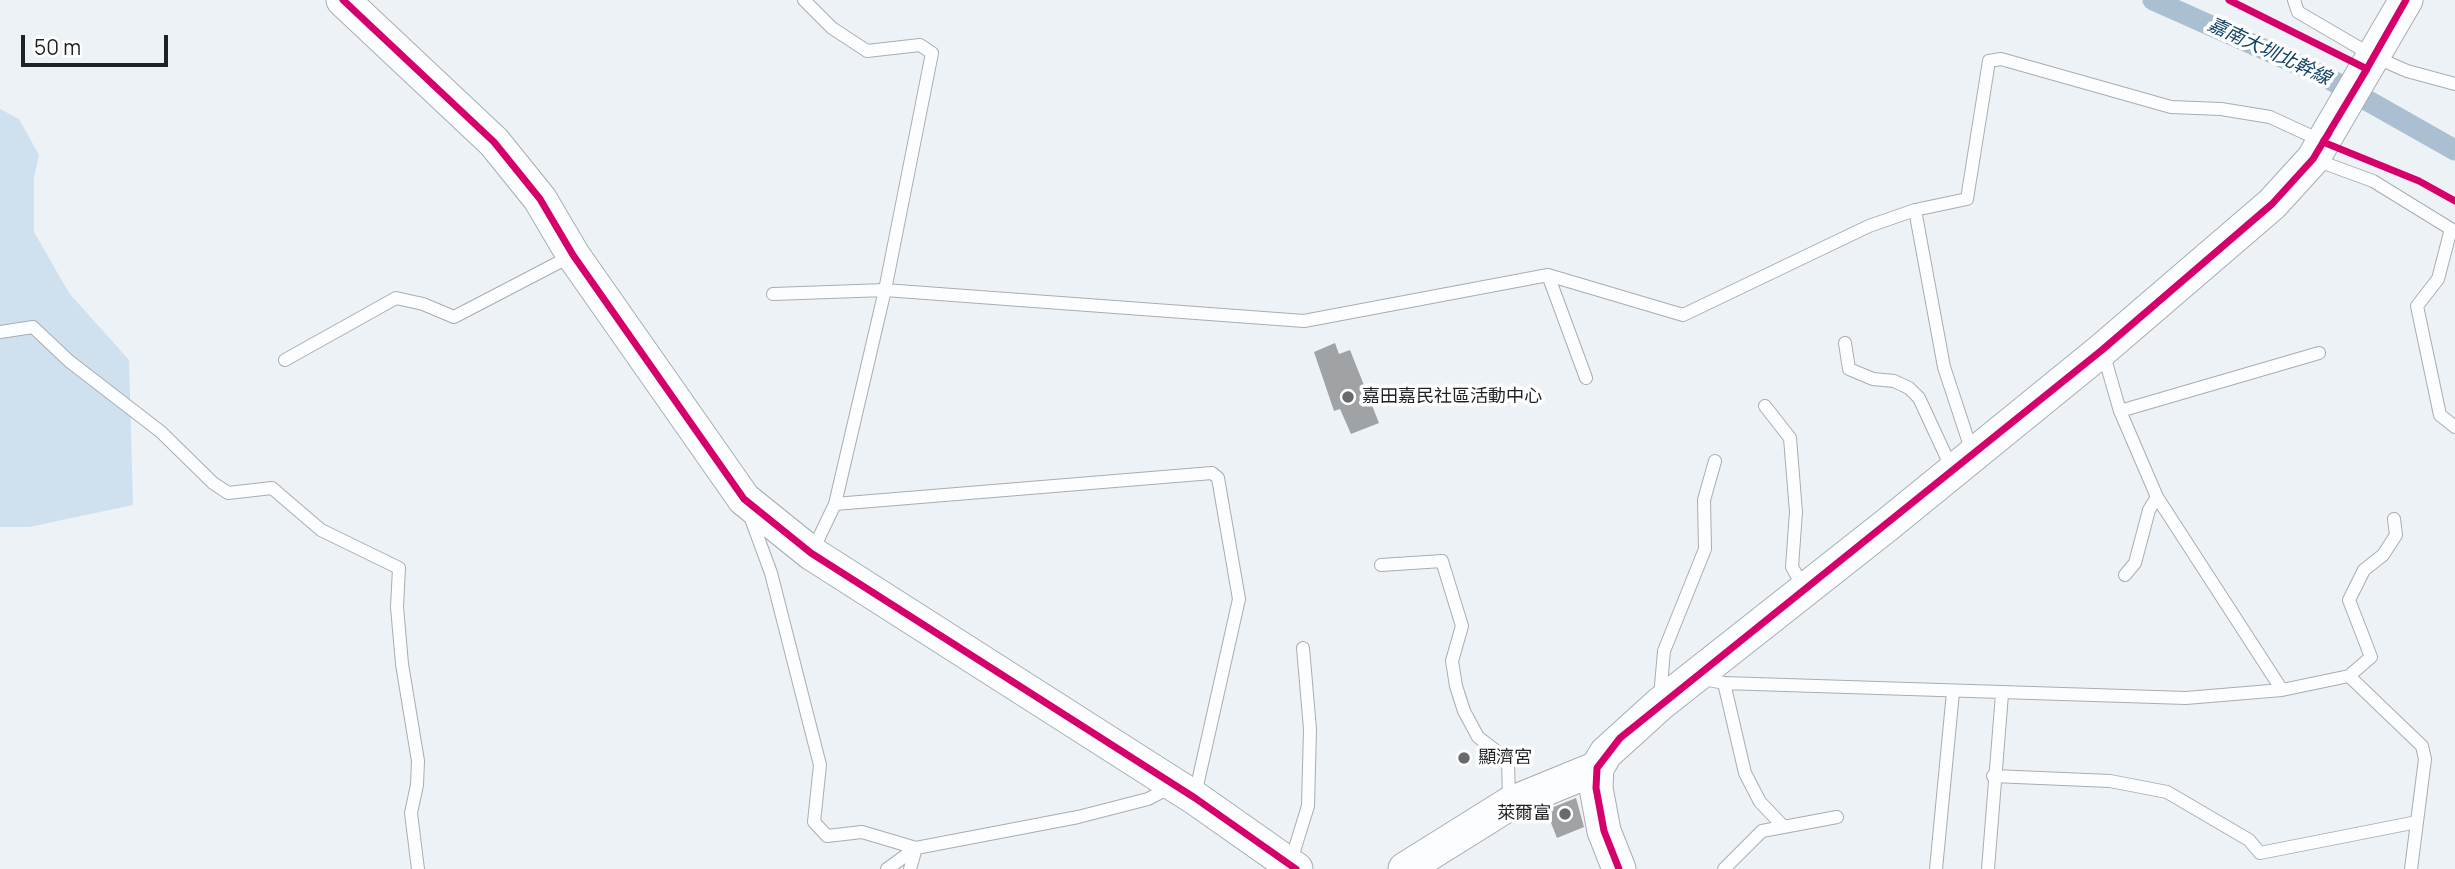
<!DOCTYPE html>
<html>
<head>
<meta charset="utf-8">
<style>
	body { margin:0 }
	#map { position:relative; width:2455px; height:869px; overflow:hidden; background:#edf2f6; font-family:Manrope,sans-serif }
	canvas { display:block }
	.scale { position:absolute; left:21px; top:35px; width:147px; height:32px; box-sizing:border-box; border:4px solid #1f2225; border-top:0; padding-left:9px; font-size:21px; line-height:24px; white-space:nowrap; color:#1f2225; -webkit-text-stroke:5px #fefefe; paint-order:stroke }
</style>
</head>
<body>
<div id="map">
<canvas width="2455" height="869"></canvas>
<div class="scale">50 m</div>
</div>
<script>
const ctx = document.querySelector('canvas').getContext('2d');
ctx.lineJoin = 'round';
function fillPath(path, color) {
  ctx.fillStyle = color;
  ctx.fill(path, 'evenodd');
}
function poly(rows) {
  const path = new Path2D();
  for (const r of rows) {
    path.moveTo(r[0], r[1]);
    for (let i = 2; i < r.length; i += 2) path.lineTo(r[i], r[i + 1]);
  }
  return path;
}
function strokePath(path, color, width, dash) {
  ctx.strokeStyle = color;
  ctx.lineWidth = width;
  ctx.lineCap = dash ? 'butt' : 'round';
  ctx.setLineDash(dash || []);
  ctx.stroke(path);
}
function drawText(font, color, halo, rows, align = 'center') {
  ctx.font = font + ' Manrope,"Noto Sans TC",sans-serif';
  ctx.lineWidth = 7;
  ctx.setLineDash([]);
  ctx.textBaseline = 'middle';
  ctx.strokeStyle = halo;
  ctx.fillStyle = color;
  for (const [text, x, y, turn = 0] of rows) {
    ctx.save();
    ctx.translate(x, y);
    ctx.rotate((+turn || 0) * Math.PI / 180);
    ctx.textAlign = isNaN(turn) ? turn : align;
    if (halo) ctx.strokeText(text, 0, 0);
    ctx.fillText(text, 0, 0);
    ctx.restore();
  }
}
const green = poly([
	[0,109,19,119,39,155,34,178,34,232,69,293,129,360,133,505,29,527,0,527]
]);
const canal = poly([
	[2153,0,2324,76,2455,150]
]);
const building = poly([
	[1335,343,1339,354,1350,350,1379,423,1351,434,1340,409,1334,411,1314,352],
	[1576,798,1584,827,1557,838,1546,810]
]);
const lane = poly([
	[804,0,832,28,867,51,920,45,932,53,885,290,835,504,812,552],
	[2294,0,2298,12,2375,57,2407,71,2455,84],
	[2313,159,2373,181,2451,229,2438,279,2417,306,2440,415,2455,427],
	[1915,210,1944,367,1972,452],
	[1548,275,1586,378],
	[773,294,885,290,1304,321,1548,275,1683,315,1869,226,1915,210,1967,199,1989,61,2001,59,2171,107,2221,109,2270,117,2322,141],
	[0,332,33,327,69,361,161,432,213,483,228,493,272,488,321,530,399,568,397,607,402,664,418,761,417,785,411,813,418,869],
	[1845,343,1849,369,1873,379,1894,381,1909,388,1919,398,1952,469],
	[2103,352,2120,411,2157,497,2282,690],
	[285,360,396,298,423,304,454,317,573,255],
	[1765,406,1790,438,1796,512,1792,567,1805,590],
	[2120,411,2319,353],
	[835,504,1212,473,1218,478,1239,599,1195,795],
	[750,516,771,573,820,765,814,822,827,836,862,832,916,848,910,869],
	[1381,565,1442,561,1462,626,1452,661,1456,686,1464,711,1478,737,1508,760,1509,800],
	[2125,575,2135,563,2149,510,2157,497],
	[2349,676,2371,657,2349,600,2364,570,2383,555,2396,535,2394,519],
	[1699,678,1724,683,2186,698,2282,690,2349,676,2422,746,2425,759,2411,869],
	[1724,683,1745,773,1760,802,1782,825],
	[1660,697,1664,651,1705,549,1704,500,1715,461],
	[1993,776,2110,781,2167,792,2249,840,2260,853,2417,822],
	[1290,864,1308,806,1310,729,1303,648],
	[887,869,916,848,1078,817,1148,799,1171,787],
	[1724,869,1762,831,1837,817],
	[1936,869,1953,692],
	[1988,869,2002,694]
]);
const secondary = poly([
	[343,0,494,142,540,199,573,255,744,499,811,553,1195,798,1296,869],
	[1405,869,1509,804,1597,768],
	[1619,869,1604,831,1596,788,1597,768,1606,753,1660,704,1887,525,2102,350,2272,204,2313,159,2406,0]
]);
const cycleway = poly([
	[343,0,494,142,540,199,573,255,744,499,811,553,1195,798,1296,869],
	[2361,79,2406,0],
	[2329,133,2323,142,2419,181,2455,201],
	[1619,869,1604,831,1596,788,1597,768,1620,738,2102,350,2272,204,2313,159,2367,69,2229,0]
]);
const markers = [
	[1348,397,7,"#676b6e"],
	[1464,758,7,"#676b6e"],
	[1565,814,7,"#676b6e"]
];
const poiNames = [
	["嘉田嘉民社區活動中心",1362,397],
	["顯濟宮",1478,758],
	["萊爾富",1551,814,"right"]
];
const waterNames = [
	["嘉南大圳北幹線",2269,52,25]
];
fillPath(green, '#cfe0ee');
strokePath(canal, '#aac0d2', 21);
fillPath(building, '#9fa3a6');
strokePath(lane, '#a9adb0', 14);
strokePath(secondary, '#a9adb0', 35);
strokePath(lane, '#fcfdfe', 12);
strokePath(secondary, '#fcfdfe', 33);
strokePath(cycleway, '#d6006c', 7);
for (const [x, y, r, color] of markers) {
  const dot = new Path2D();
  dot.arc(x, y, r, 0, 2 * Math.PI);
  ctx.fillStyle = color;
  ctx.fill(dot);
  strokePath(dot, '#fefefe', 2.5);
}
drawText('18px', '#1f2225', '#fefefe', poiNames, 'left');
drawText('italic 19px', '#134566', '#fefefe', waterNames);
</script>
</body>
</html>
